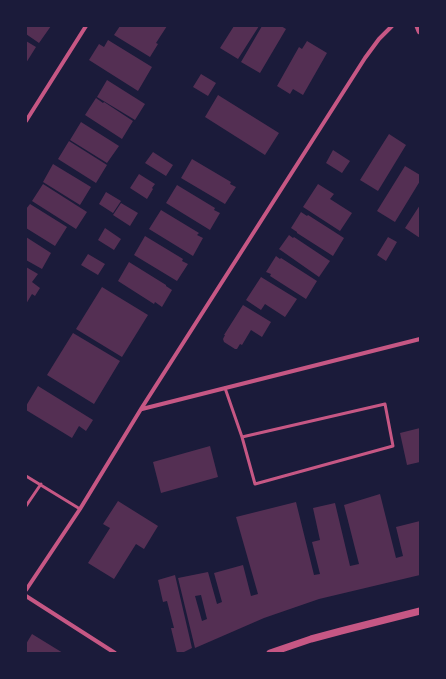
<!DOCTYPE html>
<html>
<head>
<meta charset="utf-8">
<style>
	body { margin:0 }
	#map { position:relative; width:446px; height:679px; overflow:hidden; background:#1b1b3a; font-family:Quicksand,sans-serif }
	canvas { display:block }
	.frame { position:absolute; inset:0; border:27px solid #1b1b3a; pointer-events:none }
</style>
</head>
<body>
<div id="map">
<canvas width="446" height="679"></canvas>
<div class="frame"></div>
</div>
<script>
const ctx = document.querySelector('canvas').getContext('2d');
ctx.lineJoin = 'round';
function fillPath(path, color) {
  ctx.fillStyle = color;
  ctx.fill(path, 'evenodd');
}
function poly(rows) {
  const path = new Path2D();
  for (const r of rows) {
    path.moveTo(r[0], r[1]);
    for (let i = 2; i < r.length; i += 2) path.lineTo(r[i], r[i + 1]);
  }
  return path;
}
function strokePath(path, color, width, dash) {
  ctx.strokeStyle = color;
  ctx.lineWidth = width;
  ctx.lineCap = dash ? 'butt' : 'round';
  ctx.setLineDash(dash || []);
  ctx.stroke(path);
}
const building = poly([
	[26,26,51,26,39,43,26,34],
	[120,26,167,26,156,43,158,44,150,57,114,35],
	[234,26,259,26,238,59,220,48],
	[262,26,281,26,286,29,260,73,241,62],
	[108,40,152,67,138,91,89,60,99,44,104,47],
	[26,41,36,47,26,63],
	[307,41,327,53,303,95,293,89,290,94,277,86,299,47,302,49],
	[201,74,216,83,208,96,193,87],
	[107,80,145,104,135,120,97,97],
	[218,95,279,133,265,155,205,117],
	[96,98,103,103,104,102,133,121,122,139,85,115],
	[81,122,119,146,107,163,70,140],
	[389,134,406,145,378,191,360,180],
	[69,141,107,165,96,183,58,159],
	[333,150,350,161,342,173,326,163],
	[153,152,173,165,166,176,145,163],
	[192,159,231,182,230,184,236,187,225,204,181,178],
	[53,164,91,187,80,205,43,182],
	[405,166,420,175,420,181,395,222,377,211],
	[139,174,155,184,152,188,153,189,147,199,130,188],
	[43,184,87,212,76,229,32,201],
	[318,184,334,194,330,199,352,213,340,231,303,207],
	[177,185,215,208,214,210,220,213,210,230,166,203],
	[106,192,121,201,113,213,99,204],
	[121,203,138,213,130,226,113,215],
	[30,204,67,227,55,246,26,228,26,209],
	[420,205,420,238,405,228],
	[161,210,199,233,197,235,203,238,193,256,149,229],
	[301,212,307,216,308,215,344,238,333,256,297,233,297,232,291,228],
	[105,228,121,239,114,250,98,240],
	[289,235,293,238,294,237,330,261,319,277,279,249],
	[145,236,183,259,182,261,188,264,177,281,134,255],
	[26,237,51,253,42,269,26,260],
	[388,237,397,242,386,261,377,255],
	[88,254,105,264,98,275,81,265],
	[276,256,280,259,281,258,317,281,306,299,270,276,271,274,266,272],
	[129,262,166,285,166,286,172,290,162,307,155,302,154,304,118,281],
	[26,267,38,274,32,282,40,288,35,296,32,294,26,304],
	[261,277,297,299,285,317,265,304,261,310,246,300],
	[102,287,148,315,122,357,76,329],
	[243,305,271,322,262,337,251,330,242,345,240,344,237,349,235,349,224,342,223,339,225,335,224,335],
	[73,333,120,361,94,404,47,375],
	[38,386,93,420,86,431,79,426,72,438,26,410,26,406],
	[420,428,420,462,407,465,400,433],
	[210,446,218,477,161,493,153,462],
	[380,494,396,558,403,556,396,527,420,521,420,575,319,599,264,618,195,648,178,578,208,572,217,604,222,602,214,573,243,565,251,596,258,594,236,517,296,502,314,575,320,574,312,542,320,540,313,508,335,503,350,566,359,564,344,505],
	[201,595,207,619,202,621,195,596],
	[118,501,158,526,144,549,136,544,114,579,88,563,110,528,103,524],
	[175,575,192,648,182,653,177,653,171,628,174,628,167,601,163,602,158,580],
	[32,634,63,653,26,653,26,644]
]);
const service = poly([
	[225,388,242,437,255,484,393,446,385,404,242,437],
	[26,476,80,509],
	[26,506,41,484]
]);
const minor = poly([
	[26,121,86,26],
	[142,409,420,339],
	[26,590,80,509,141,409,365,58,379,39,392,26],
	[26,596,115,653]
]);
const tertiary = poly([
	[418,26,420,31],
	[270,653,311,639,341,631,420,611]
]);
fillPath(building, '#542f53');
strokePath(service, '#c65784', 3);
strokePath(minor, '#c65784', 4);
strokePath(tertiary, '#c65784', 7);
</script>
</body>
</html>
